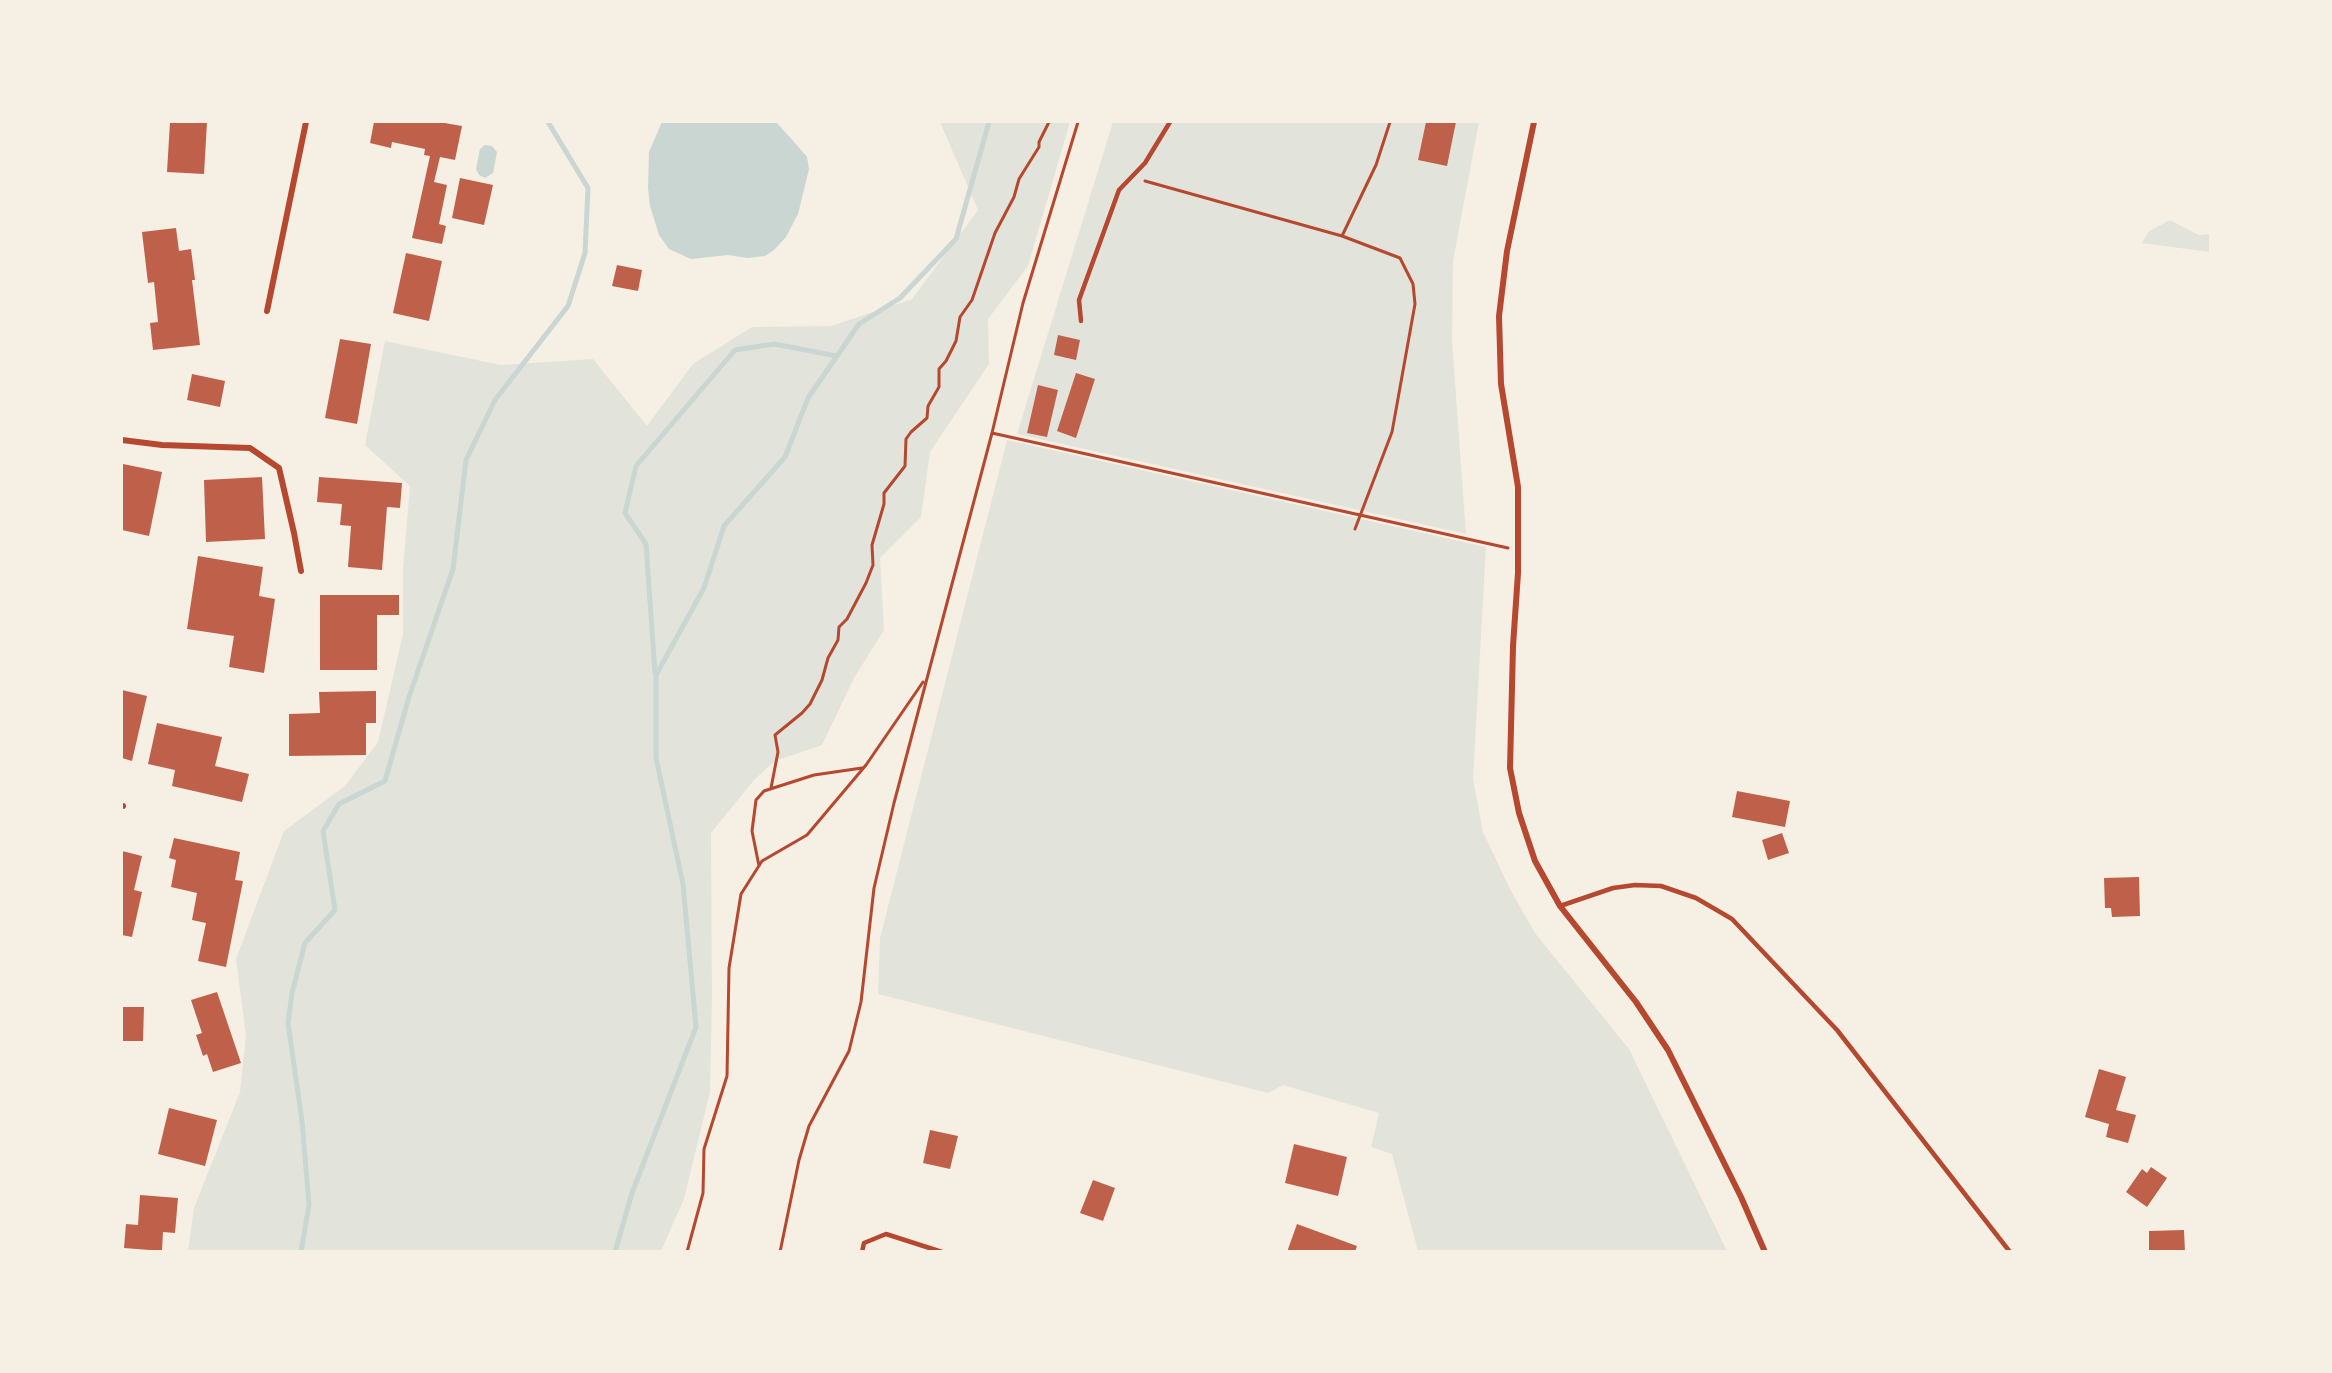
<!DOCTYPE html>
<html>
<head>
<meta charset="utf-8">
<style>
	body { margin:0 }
	#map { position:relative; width:2332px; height:1373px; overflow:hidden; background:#f6efe4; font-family:Karla,sans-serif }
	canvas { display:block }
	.frame { position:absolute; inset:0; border:123px solid #f6efe4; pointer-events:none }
</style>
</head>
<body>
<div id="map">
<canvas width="2332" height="1373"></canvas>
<div class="frame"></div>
</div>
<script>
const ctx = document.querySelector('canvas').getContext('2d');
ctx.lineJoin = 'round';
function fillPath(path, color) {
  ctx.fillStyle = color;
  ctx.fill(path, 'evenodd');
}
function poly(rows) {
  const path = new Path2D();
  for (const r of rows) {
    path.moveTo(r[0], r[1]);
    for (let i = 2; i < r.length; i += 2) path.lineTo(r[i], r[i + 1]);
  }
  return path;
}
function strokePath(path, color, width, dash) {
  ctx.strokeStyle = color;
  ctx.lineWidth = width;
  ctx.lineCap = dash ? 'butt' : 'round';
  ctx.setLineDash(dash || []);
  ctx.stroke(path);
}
const green = poly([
	[940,122,1070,122,1028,266,988,319,989,364,930,452,921,517,880,558,884,630,854,678,822,745,775,761,755,779,711,833,712,998,710,1092,684,1199,661,1251,188,1252,194,1208,240,1092,246,1036,236,959,284,831,345,786,378,742,403,634,403,569,410,486,365,445,385,341,501,365,593,359,647,426,693,364,752,327,831,326,912,299,978,210],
	[1113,122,1479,122,1453,261,1452,340,1466,534,1017,434],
	[2170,220,2199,235,2210,234,2210,252,2142,243,2148,232],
	[1007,440,1486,547,1473,779,1483,832,1510,889,1535,933,1629,1049,1727,1251,1418,1251,1392,1154,1371,1147,1379,1113,1283,1085,1268,1093,878,994,880,938]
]);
const water = poly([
	[662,122,776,122,795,143,807,157,809,169,798,214,786,237,774,250,765,256,747,258,728,255,691,259,669,249,659,235,650,206,648,188,649,152],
	[485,145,492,146,497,152,493,173,485,178,479,175,476,169,480,149]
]);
const stream = poly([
	[655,673,646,544,625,513,636,466,735,350,774,344,837,356],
	[301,1252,309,1205,302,1121,288,1023,292,993,305,943,335,910,323,831,339,804,385,781,409,697,453,569,466,460,495,400,568,306,585,253,588,188,548,122],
	[615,1252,632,1193,696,1027,683,884,656,758,656,675,704,588,724,526,785,457,808,398,859,324,900,298,956,239,989,122]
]);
const building = poly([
	[170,122,207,122,204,174,167,172],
	[374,122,439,122,462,126,455,160,440,157,434,182,447,185,439,224,446,226,442,244,412,238,430,156,424,155,425,149,392,142,391,148,370,143],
	[1426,122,1456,122,1447,166,1418,160],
	[460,178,493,185,484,225,452,218],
	[176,228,179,251,191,249,195,280,192,280,200,345,153,350,150,323,158,322,154,282,148,283,142,232],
	[406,253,442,261,429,321,393,313],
	[617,265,642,270,638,291,612,286],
	[1058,335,1080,340,1076,360,1054,355],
	[340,339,371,344,357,424,325,418],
	[1076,373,1095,379,1076,438,1057,431],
	[192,374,225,381,220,407,187,400],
	[1038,385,1058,390,1047,437,1027,433],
	[123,464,162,472,149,536,122,530],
	[262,477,265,539,206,542,204,480],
	[319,477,402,483,400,508,387,507,382,570,348,567,351,526,340,525,342,504,317,502],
	[198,556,263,567,259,596,275,599,264,673,229,667,234,636,187,629],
	[320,595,399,595,399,615,377,615,377,670,320,670],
	[122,690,147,696,132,761,122,758],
	[376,691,376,723,366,723,366,755,289,756,289,714,320,713,319,692],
	[157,723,222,737,215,766,249,774,242,802,172,786,175,770,148,764],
	[1737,791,1790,801,1785,827,1732,817],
	[1782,833,1789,853,1768,860,1762,840],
	[174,838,240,852,235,880,243,881,226,967,198,961,206,923,192,920,197,893,171,887,176,860,169,858],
	[122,851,142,856,134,890,142,892,132,937,122,935],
	[2139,877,2140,916,2112,917,2111,908,2105,908,2104,878],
	[217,992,241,1063,213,1072,207,1054,203,1056,196,1035,202,1033,191,1000],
	[122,1007,144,1007,143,1041,122,1041],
	[2099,1069,2126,1077,2116,1110,2136,1115,2128,1143,2106,1137,2109,1124,2085,1117],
	[169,1108,217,1120,205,1166,158,1154],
	[930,1130,958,1136,950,1169,923,1163],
	[1294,1144,1347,1157,1338,1196,1285,1183],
	[2151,1167,2167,1178,2147,1207,2126,1192,2142,1169,2147,1173],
	[1093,1180,1115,1188,1103,1221,1080,1213],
	[140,1195,178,1198,175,1233,163,1232,162,1251,124,1248,126,1224,138,1225],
	[1297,1224,1357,1246,1355,1252,1287,1252],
	[2184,1230,2185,1252,2149,1252,2149,1231]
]);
const path = poly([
	[1145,181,1342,236,1400,258,1413,284,1415,304,1392,432,1355,529],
	[1342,236,1376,165,1390,122],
	[992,433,1508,548],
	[771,788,778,752,775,735,802,713,810,704,822,680,828,658,838,640,839,627,847,619,866,583,873,565,872,545,884,504,884,493,905,466,906,439,911,432,927,418,928,406,939,387,939,369,946,361,956,341,960,317,972,300,995,233,1014,197,1019,179,1039,147,1039,142,1049,122],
	[759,866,752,831,756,800,764,791,814,775,862,768],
	[687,1252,703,1193,704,1149,727,1076,729,968,741,894,762,861,807,835,866,765,923,682],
	[780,1252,799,1160,809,1126,849,1051,861,1002,874,888,894,803,992,433,1023,303,1078,122]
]);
const service = poly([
	[1081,321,1079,300,1119,190,1145,163,1170,122],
	[1560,906,1613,888,1635,885,1661,886,1696,898,1732,919,1837,1030,2010,1252],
	[862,1252,864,1243,886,1234,942,1252]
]);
const minor = poly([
	[1534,122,1507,251,1499,316,1501,384,1518,487,1518,573,1513,646,1510,768,1519,813,1535,861,1560,906,1636,1002,1668,1050,1741,1197,1765,1252],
	[267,311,306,122],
	[122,440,162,445,250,448,279,468,294,533,301,571],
	[122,806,123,806]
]);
fillPath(green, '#e2e4dc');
fillPath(water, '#c9d6d2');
strokePath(stream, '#c9d6d2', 5);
fillPath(building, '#bf614a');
strokePath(path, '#b5482f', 3);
strokePath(service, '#b5482f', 4.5);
strokePath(minor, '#b5482f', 6);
</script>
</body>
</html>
